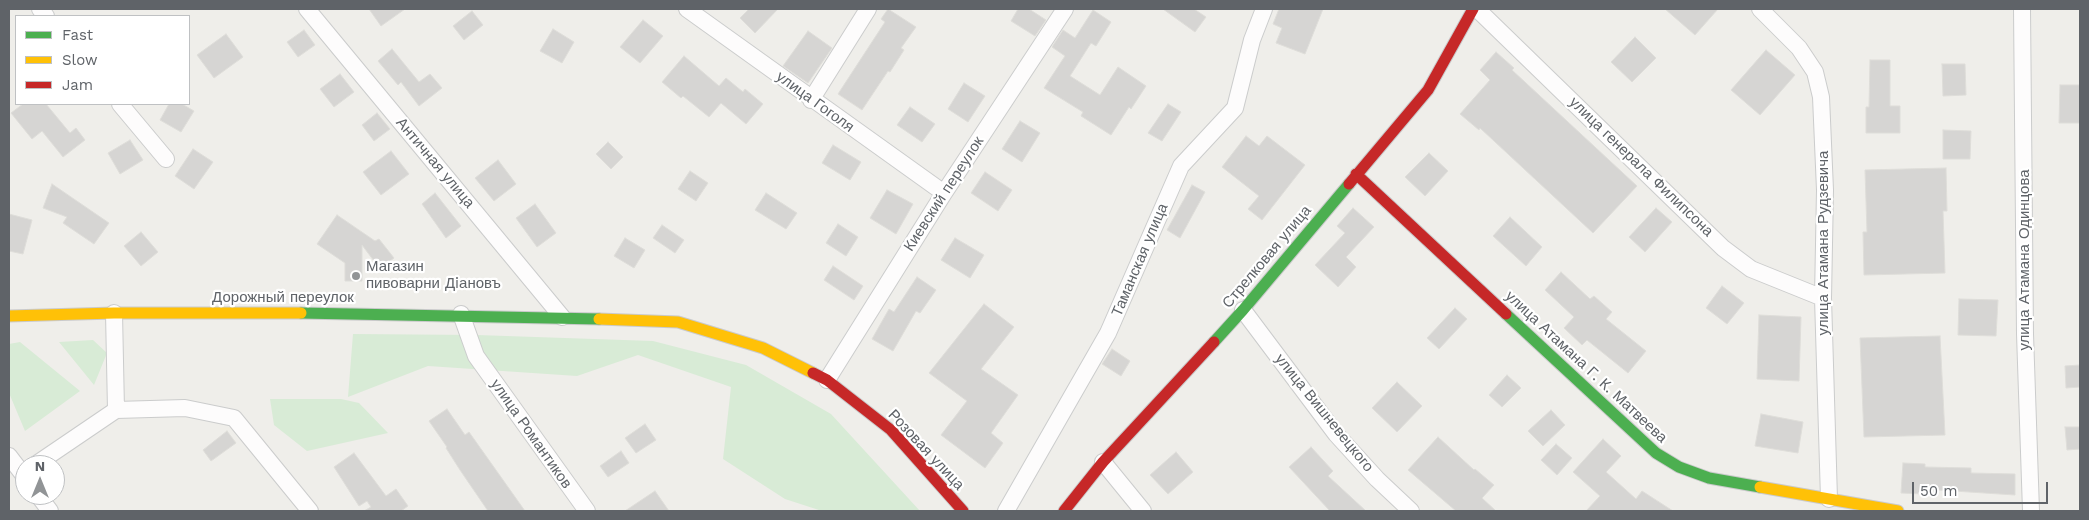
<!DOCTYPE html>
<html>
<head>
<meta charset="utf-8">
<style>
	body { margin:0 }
	#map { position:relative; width:2089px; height:520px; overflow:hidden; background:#efeeea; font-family:"Work Sans",sans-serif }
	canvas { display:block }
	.frame { position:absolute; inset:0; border:10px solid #5f6368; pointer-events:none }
	.legend { position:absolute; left:15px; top:15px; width:175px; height:90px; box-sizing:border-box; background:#fff; border:1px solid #bfc1c3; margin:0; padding:6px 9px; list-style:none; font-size:15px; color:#5f6368 }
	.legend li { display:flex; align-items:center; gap:10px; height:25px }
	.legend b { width:25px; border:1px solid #bfc1c3 }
	.north { position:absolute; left:15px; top:455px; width:50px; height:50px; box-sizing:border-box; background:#fff; border:1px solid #bfc1c3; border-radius:50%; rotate:0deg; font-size:14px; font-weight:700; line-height:20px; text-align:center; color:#5f6368 }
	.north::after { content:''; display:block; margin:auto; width:18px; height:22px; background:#919496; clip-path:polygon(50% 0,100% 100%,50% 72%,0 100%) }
	.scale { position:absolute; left:1912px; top:482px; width:136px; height:22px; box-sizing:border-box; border:2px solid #5f6368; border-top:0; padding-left:6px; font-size:15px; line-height:18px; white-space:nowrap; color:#5f6368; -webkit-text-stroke:4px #fff; paint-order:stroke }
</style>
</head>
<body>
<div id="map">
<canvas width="2089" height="520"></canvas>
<div class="frame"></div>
<ul class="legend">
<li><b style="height:6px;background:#4caf50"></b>Fast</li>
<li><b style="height:6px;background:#ffc107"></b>Slow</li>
<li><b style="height:6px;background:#c62828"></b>Jam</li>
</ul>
<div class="north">N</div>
<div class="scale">50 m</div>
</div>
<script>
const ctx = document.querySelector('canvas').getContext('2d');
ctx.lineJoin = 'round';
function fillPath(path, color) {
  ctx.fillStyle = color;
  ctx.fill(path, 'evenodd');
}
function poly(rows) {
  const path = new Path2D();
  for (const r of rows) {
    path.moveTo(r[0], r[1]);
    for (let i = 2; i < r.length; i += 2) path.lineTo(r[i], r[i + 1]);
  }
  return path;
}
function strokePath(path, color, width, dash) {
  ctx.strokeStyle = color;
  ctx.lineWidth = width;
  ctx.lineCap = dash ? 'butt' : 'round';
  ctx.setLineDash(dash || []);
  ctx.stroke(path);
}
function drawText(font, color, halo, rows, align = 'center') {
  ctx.font = font + ' "Work Sans",sans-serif';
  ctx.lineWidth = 4.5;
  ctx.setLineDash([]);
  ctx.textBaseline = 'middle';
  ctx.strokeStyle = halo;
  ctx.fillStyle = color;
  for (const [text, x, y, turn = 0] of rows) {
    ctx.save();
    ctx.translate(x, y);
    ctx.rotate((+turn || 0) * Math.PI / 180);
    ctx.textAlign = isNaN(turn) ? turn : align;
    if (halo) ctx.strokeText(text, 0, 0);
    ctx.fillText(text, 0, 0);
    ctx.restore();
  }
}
const green = poly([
	[353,334,477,335,653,341,746,365,831,414,920,511,822,511,785,499,723,459,731,387,638,355,577,376,428,366,348,397],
	[93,340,107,353,94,385,59,342],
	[20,342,80,391,25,431,9,393,9,344],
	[270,399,341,399,359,403,388,433,307,451,274,425]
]);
const building = poly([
	[369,9,405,9,381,26,369,9],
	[749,9,778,9,755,33,740,18,749,9],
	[888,9,916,27,901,48,904,50,890,72,888,71,862,110,838,94,885,22,881,19,888,9],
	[1018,9,1029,9,1046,20,1035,36,1011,21,1018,9],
	[1163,9,1194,9,1206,17,1195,32,1163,9],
	[1279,9,1323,9,1305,54,1276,43,1282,28,1273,24,1279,9],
	[1665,9,1718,9,1695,35,1665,9],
	[1093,10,1111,22,1096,46,1091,43,1070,76,1100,95,1118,67,1146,86,1131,109,1129,107,1111,135,1081,116,1083,112,1044,88,1065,56,1052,47,1063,30,1075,38,1093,10],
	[472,11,483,25,464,40,453,26,472,11],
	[643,20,663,36,640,63,620,47,643,20],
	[553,29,574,42,562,63,540,51,553,29],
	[304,30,315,45,298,57,287,42,304,30],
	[808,31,832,48,808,83,783,66,808,31],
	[226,34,243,57,214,78,197,55,226,34],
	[1635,37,1656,58,1632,82,1611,62,1635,37],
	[392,49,419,82,430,74,442,88,419,106,401,82,398,85,378,61,392,49],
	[1766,50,1795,75,1760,115,1731,90,1766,50],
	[1496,52,1514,68,1512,70,1637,186,1593,233,1480,128,1479,130,1460,114,1490,80,1480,70,1496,52],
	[684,56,719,86,726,78,743,92,745,89,763,104,746,124,721,103,709,117,683,96,681,98,662,82,684,56],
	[1870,60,1890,60,1890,106,1900,106,1900,133,1866,133,1866,107,1869,107,1870,60],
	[1942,64,1965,64,1966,95,1943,96,1942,64],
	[340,74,354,92,334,107,320,89,340,74],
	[964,83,985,96,968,122,948,109,964,83],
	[2060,85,2080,85,2080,123,2059,123,2060,85],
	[23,104,46,104,70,133,76,128,85,140,63,157,42,131,32,139,11,113,23,104],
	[169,104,182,104,194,111,181,132,160,120,169,104],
	[1168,104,1181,112,1162,141,1148,133,1168,104],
	[910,107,935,124,922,142,897,125,910,107],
	[377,113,390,129,374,141,362,125,377,113],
	[1020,121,1040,133,1022,162,1002,149,1020,121],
	[1943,130,1971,131,1970,159,1943,159,1943,130],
	[1246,136,1259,146,1267,136,1305,165,1262,220,1248,209,1259,196,1222,167,1246,136],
	[130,140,143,160,120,174,108,153,130,140],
	[608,142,623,157,611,169,596,154,608,142],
	[833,145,861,162,850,180,822,163,833,145],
	[193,149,213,162,194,189,175,176,193,149],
	[391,151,409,174,381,195,363,172,391,151],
	[1429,153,1448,171,1425,196,1405,177,1429,153],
	[498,160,516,184,494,201,475,178,498,160],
	[1946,168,1947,211,1943,211,1945,273,1864,275,1863,232,1867,232,1865,170,1946,168],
	[690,171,708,183,696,201,678,189,690,171],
	[985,172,1012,190,998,211,971,193,985,172],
	[52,184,109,223,94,244,63,223,67,217,43,208,52,184],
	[1192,185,1205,192,1180,238,1167,230,1192,185],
	[887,190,913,204,896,234,870,218,887,190],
	[435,193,461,226,446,238,422,204,435,193],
	[766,193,797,213,786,229,755,210,766,193],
	[535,204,556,233,537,247,516,218,535,204],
	[1353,208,1374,227,1346,257,1356,267,1338,287,1315,265,1345,233,1337,226,1353,208],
	[1656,208,1672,222,1645,252,1629,237,1656,208],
	[9,214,32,220,23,254,9,251,9,214],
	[337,215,375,241,379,239,394,258,380,269,362,245,362,281,345,281,345,263,317,244,337,215],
	[1510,217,1542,247,1526,266,1493,236,1510,217],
	[838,224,858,237,846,256,826,243,838,224],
	[662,225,684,240,675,253,653,238,662,225],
	[141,232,158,252,141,266,124,246,141,232],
	[625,238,645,250,634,268,614,256,625,238],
	[955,238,984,255,970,278,941,260,955,238],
	[833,266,863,286,854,300,824,280,833,266],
	[1561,272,1590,299,1594,296,1612,312,1606,319,1646,351,1628,373,1587,340,1582,345,1564,328,1574,317,1545,290,1561,272],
	[917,277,936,290,920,313,916,311,893,351,872,339,889,309,894,312,917,277],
	[1722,286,1744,303,1727,324,1706,308,1722,286],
	[1959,299,1998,300,1996,336,1958,335,1959,299],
	[984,304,1014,327,981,369,1018,395,991,433,1003,443,985,468,941,435,967,401,929,373,984,304],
	[1455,308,1467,319,1439,349,1427,338,1455,308],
	[1759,315,1801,317,1799,381,1757,379,1759,315],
	[1940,336,1945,435,1864,437,1860,338,1940,336],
	[1112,349,1130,361,1121,376,1102,364,1112,349],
	[2080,365,2080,387,2066,388,2065,366,2080,365],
	[1507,375,1521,388,1502,407,1489,395,1507,375],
	[1397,382,1422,406,1397,432,1372,408,1397,382],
	[447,409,465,435,469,432,525,511,488,511,460,470,446,448,447,447,429,421,447,409],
	[1551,410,1565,425,1543,446,1528,431,1551,410],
	[1761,414,1803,422,1798,453,1755,446,1761,414],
	[645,424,656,440,636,453,625,438,645,424],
	[2065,427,2080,427,2080,449,2067,450,2065,427],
	[227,431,236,443,211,461,203,450,227,431],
	[1438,437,1474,470,1475,469,1494,485,1482,498,1496,511,1456,511,1408,470,1438,437],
	[1603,439,1621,456,1606,472,1636,499,1642,491,1673,511,1586,511,1600,496,1573,472,1603,439],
	[1556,444,1572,458,1557,475,1541,460,1556,444],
	[1311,447,1333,471,1328,476,1366,511,1330,511,1289,467,1311,447],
	[621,451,629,463,608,477,600,466,621,451],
	[1176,452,1193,472,1168,494,1150,475,1176,452],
	[354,453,386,496,396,489,408,506,401,511,364,511,371,507,367,501,359,506,334,467,354,453],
	[1903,463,1925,464,1925,467,1971,468,1971,473,2015,474,2015,495,1923,489,1923,494,1901,493,1903,463],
	[655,491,669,511,625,511,655,491]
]);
const street = poly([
	[40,9,46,16],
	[307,9,562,317],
	[687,9,944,193],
	[1477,9,1723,248,1751,269,1823,298],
	[1760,9,1799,48,1815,72,1821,97,1825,190,1823,298,1829,499],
	[2022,9,2025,334,2031,511],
	[811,100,868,9],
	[120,104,166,159],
	[1243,310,1336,434,1377,479,1411,511],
	[114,313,116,410],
	[461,314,476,356,587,511],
	[827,380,944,193,1065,9],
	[116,410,185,408,234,418,310,511],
	[9,456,25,477],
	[1103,462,1143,511],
	[35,465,116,410],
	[38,495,50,511],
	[1006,511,1108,333,1181,166,1235,108,1252,40,1264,9]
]);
const fast = poly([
	[301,313,599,319],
	[1506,314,1656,453,1679,467,1709,478,1760,487],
	[1214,342,1243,310,1349,184]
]);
const slow = poly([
	[9,316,114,313,301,313],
	[599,319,678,322,763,348,813,373],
	[1760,487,1898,511]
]);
const jam = poly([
	[1356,174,1506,314],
	[1349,184,1428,90,1473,9],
	[813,373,827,380,891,430,963,511],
	[1064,511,1103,462,1214,342]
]);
const markers = [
	[356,276,5,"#919496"]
];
const streetNames = [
	["улица Гоголя",815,102,36],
	["Античная улица",435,163,50],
	["улица генерала Филипсона",1641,167,44],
	["Киевский переулок",944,194,-57],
	["улица Атамана Рудзевича",1824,243,-90],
	["Стрелковая улица",1267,257,-50],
	["Таманская улица",1140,260,-67],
	["улица Атамана Одинцова",2025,260,-90],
	["Дорожный переулок",283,298],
	["улица Атамана Г. К. Матвеева",1586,367,43],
	["улица Вишневецкого",1324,413,51],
	["улица Романтиков",531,434,55],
	["Розовая улица",926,450,47]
];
const poiNames = [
	["Магазин",366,267],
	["пивоварни Дiановъ",366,284]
];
fillPath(green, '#d8ebd6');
fillPath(building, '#d6d5d3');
strokePath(building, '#deddd9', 1);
strokePath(street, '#cbcccc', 18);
strokePath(fast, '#cacacb', 13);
strokePath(slow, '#cacacb', 13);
strokePath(jam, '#cacacb', 13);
strokePath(street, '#fdfcfc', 16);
strokePath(fast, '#4caf50', 11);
strokePath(slow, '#ffc107', 11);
strokePath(jam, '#c62828', 11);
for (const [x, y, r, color] of markers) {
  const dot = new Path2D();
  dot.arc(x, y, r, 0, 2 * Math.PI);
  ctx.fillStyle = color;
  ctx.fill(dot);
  strokePath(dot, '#fff', 2);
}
drawText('15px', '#5f6368', '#fff', streetNames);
drawText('15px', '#5f6368', '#fff', poiNames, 'left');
</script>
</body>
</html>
